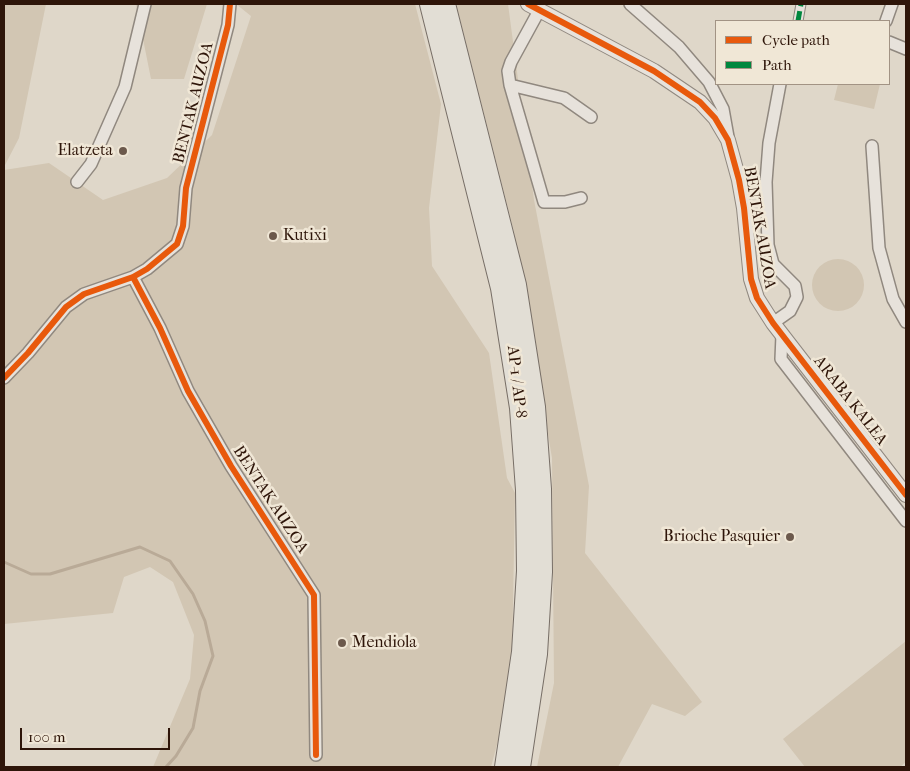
<!DOCTYPE html>
<html>
<head>
<meta charset="utf-8">
<style>
	body { margin:0 }
	#map { position:relative; width:910px; height:771px; overflow:hidden; background:#dfd7c9; font-family:"IM FELL French Canon",serif }
	canvas { display:block }
	.frame { position:absolute; inset:0; border:5px solid #2e1509; pointer-events:none }
	.legend { position:absolute; left:715px; top:20px; width:175px; height:65px; box-sizing:border-box; background:#f0e7d6; border:1px solid #a29384; margin:0; padding:6px 9px; list-style:none; font-size:15px; color:#2e1509 }
	.legend li { display:flex; align-items:center; gap:10px; height:25px }
	.legend b { width:25px; border:1px solid #a29384 }
	.scale { position:absolute; left:20px; top:728px; width:150px; height:22px; box-sizing:border-box; border:2px solid #2e1509; border-top:0; padding-left:6px; font-size:15px; line-height:18px; white-space:nowrap; color:#2e1509; -webkit-text-stroke:4px #f0e7d6; paint-order:stroke }
</style>
</head>
<body>
<div id="map">
<canvas width="910" height="771"></canvas>
<div class="frame"></div>
<ul class="legend">
<li><b style="height:6px;background:#e8590c"></b>Cycle path</li>
<li><b style="height:6px;background:#00873e"></b>Path</li>
</ul>
<div class="scale">100 m</div>
</div>
<script>
const ctx = document.querySelector('canvas').getContext('2d');
ctx.lineJoin = 'round';
function fillPath(path, color) {
  ctx.fillStyle = color;
  ctx.fill(path, 'evenodd');
}
function poly(rows) {
  const path = new Path2D();
  for (const r of rows) {
    if (r.length === 3) {
      path.moveTo(r[0] + r[2], r[1]);
      path.arc(r[0], r[1], r[2], 0, 2 * Math.PI);
      continue;
    }
    path.moveTo(r[0], r[1]);
    for (let i = 2; i < r.length; i += 2) path.lineTo(r[i], r[i + 1]);
  }
  return path;
}
function strokePath(path, color, width, dash) {
  ctx.strokeStyle = color;
  ctx.lineWidth = width;
  ctx.lineCap = dash ? 'butt' : 'round';
  ctx.setLineDash(dash || []);
  ctx.stroke(path);
}
function drawText(font, color, halo, rows, align = 'center') {
  ctx.font = font + ' "IM FELL French Canon",serif';
  ctx.lineWidth = 5;
  ctx.setLineDash([]);
  ctx.textBaseline = 'middle';
  ctx.strokeStyle = halo;
  ctx.fillStyle = color;
  for (const [text, x, y, turn = 0] of rows) {
    ctx.save();
    ctx.translate(x, y);
    ctx.rotate((+turn || 0) * Math.PI / 180);
    ctx.textAlign = isNaN(turn) ? turn : align;
    if (halo) ctx.strokeText(text, 0, 0);
    ctx.fillText(text, 0, 0);
    ctx.restore();
  }
}
const green = poly([
	[4,4,46,4,19,138,4,167],
	[136,4,207,4,184,79,151,79],
	[236,4,415,4,441,104,429,208,432,266,489,353,507,478,515,493,512,659,500,733,491,767,153,767,190,679,194,635,173,582,150,567,124,577,113,613,4,624,4,170,49,163,103,200,167,178,212,135,251,16],
	[456,4,508,4,534,200,589,486,585,553,702,702,685,716,652,704,618,767,537,767,554,683,552,458,514,232],
	[838,84,880,84,874,109,834,100],
	[838,285,26],
	[906,641,906,762,900,767,805,767,783,739]
]);
const stream = poly([
	[4,562,31,574,50,574,140,547,170,561,193,594,205,621,213,656,200,691,193,728,176,756,166,767]
]);
const pedestrian = poly([
	[798,21,801,4]
]);
const minor = poly([
	[630,4,679,47,709,82,723,109,728,137],
	[540,9,511,62,508,71,510,85,544,202,565,202,581,198],
	[886,21,892,4],
	[889,42,906,49],
	[510,85,564,98,591,117],
	[872,146,879,248,893,299,906,322],
	[77,182,91,164,125,87,145,4],
	[133,277,160,328,188,391,231,466,314,595,316,755],
	[773,323,790,311,797,297,795,286,773,264,768,245,766,182,769,143,780,84],
	[782,335,781,359,906,521],
	[4,378,28,353,66,307,84,294,133,277,147,269,177,244,183,226,186,188,228,25,230,4]
]);
const tertiary = poly([
	[528,4,654,71,700,102,715,118,728,140,739,180,744,208,751,279,757,298,773,323,906,495]
]);
const motorway = poly([
	[430,4,501,288,520,408,526,490,527,571,522,652,505,767],
	[445,4,516,285,535,407,541,489,542,572,537,654,520,767]
]);
const quiet = poly([
	[798,21,801,4]
]);
const cycleway = poly([
	[528,4,654,71,700,102,715,118,728,140,739,180,744,208,751,279,757,298,773,323,906,495],
	[133,277,160,328,188,391,231,466,314,595,316,755],
	[4,378,28,353,66,307,84,294,133,277,147,269,177,244,183,226,186,188,228,25,230,4]
]);
const markers = [
	[123,151,5,"#6c594c"],
	[273,236,5,"#6c594c"],
	[790,537,5,"#6c594c"],
	[342,643,5,"#6c594c"]
];
const streetNames = [
	["BENTAK AUZOA",194,103,-76],
	["BENTAK AUZOA",759,228,80],
	["AP-1 / AP-8",516,382,83],
	["ARABA KALEA",850,401,52],
	["BENTAK AUZOA",270,500,57]
];
const poiNames = [
	["Elatzeta",113,151],
	["Kutixi",283,236,"left"],
	["Brioche Pasquier",780,537],
	["Mendiola",352,643,"left"]
];
fillPath(green, '#d2c6b3');
strokePath(stream, '#b9aa97', 3);
strokePath(pedestrian, '#90887f', 11);
strokePath(minor, '#90887f', 14);
strokePath(tertiary, '#90887f', 16);
strokePath(motorway, '#776e66', 22);
strokePath(pedestrian, '#e7e2db', 9);
strokePath(minor, '#e7e2db', 11);
strokePath(tertiary, '#e7e2db', 14);
strokePath(motorway, '#e2ded5', 20);
strokePath(quiet, '#00873e', 5, [10, 5]);
strokePath(cycleway, '#e8590c', 6);
for (const [x, y, r, color] of markers) {
  const dot = new Path2D();
  dot.arc(x, y, r, 0, 2 * Math.PI);
  ctx.fillStyle = color;
  ctx.fill(dot);
  strokePath(dot, '#f0e7d6', 2);
}
drawText('16px', '#2e1509', '#f0e7d6', streetNames);
drawText('16px', '#2e1509', '#f0e7d6', poiNames, 'right');
</script>
</body>
</html>
